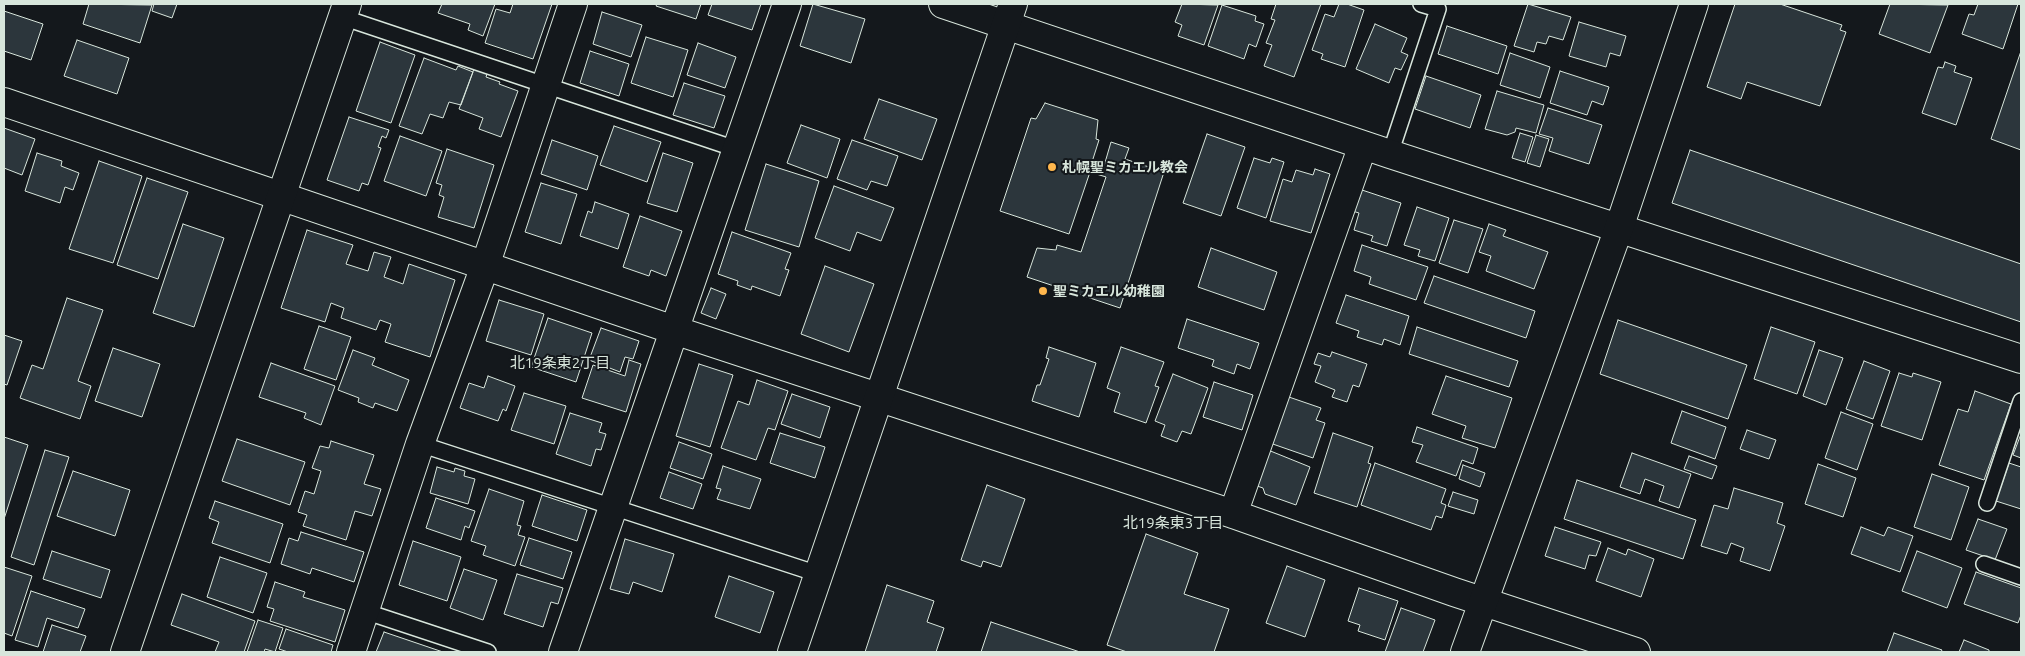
<!DOCTYPE html>
<html>
<head>
<meta charset="utf-8">
<style>
	body { margin:0 }
	#map { position:relative; width:2025px; height:656px; overflow:hidden; background:#14181c; font-family:Ubuntu,sans-serif }
	canvas { display:block }
	.frame { position:absolute; inset:0; border:5px solid #d8e6dc; pointer-events:none }
</style>
</head>
<body>
<div id="map">
<canvas width="2025" height="656"></canvas>
<div class="frame"></div>
</div>
<script>
const ctx = document.querySelector('canvas').getContext('2d');
ctx.lineJoin = 'round';
function fillPath(path, color) {
  ctx.fillStyle = color;
  ctx.fill(path, 'evenodd');
}
function poly(rows) {
  const path = new Path2D();
  for (const r of rows) {
    path.moveTo(r[0], r[1]);
    for (let i = 2; i < r.length; i += 2) path.lineTo(r[i], r[i + 1]);
  }
  return path;
}
function strokePath(path, color, width, dash) {
  ctx.strokeStyle = color;
  ctx.lineWidth = width;
  ctx.lineCap = dash ? 'butt' : 'round';
  ctx.setLineDash(dash || []);
  ctx.stroke(path);
}
function drawText(font, color, halo, rows, align = 'center') {
  ctx.font = font + ' Ubuntu,"Noto Sans JP",sans-serif';
  ctx.lineWidth = 4;
  ctx.setLineDash([]);
  ctx.textBaseline = 'middle';
  ctx.strokeStyle = halo;
  ctx.fillStyle = color;
  for (const [text, x, y, turn = 0] of rows) {
    ctx.save();
    ctx.translate(x, y);
    ctx.rotate((+turn || 0) * Math.PI / 180);
    ctx.textAlign = isNaN(turn) ? turn : align;
    if (halo) ctx.strokeText(text, 0, 0);
    ctx.fillText(text, 0, 0);
    ctx.restore();
  }
}
const building = poly([
	[89,4,152,5,140,43,83,24,89,4],
	[154,4,177,4,172,18,152,11,154,4],
	[442,4,495,4,483,36,468,30,470,24,438,13,442,4],
	[513,4,552,4,533,59,485,43,496,9,510,13,513,4],
	[657,4,701,4,696,19,656,6,657,4],
	[712,4,761,4,752,30,708,15,712,4],
	[813,4,865,19,851,63,800,46,813,4],
	[1182,4,1218,5,1204,45,1178,36,1182,25,1175,22,1182,4],
	[1276,4,1321,4,1294,77,1264,66,1272,45,1266,43,1275,20,1271,19,1276,4],
	[1339,4,1347,4,1364,10,1345,67,1321,59,1323,54,1312,50,1325,14,1334,17,1339,4],
	[1528,4,1571,17,1563,40,1549,36,1546,44,1537,42,1534,52,1514,46,1528,4],
	[1735,4,1780,4,1842,25,1840,30,1846,32,1820,106,1747,82,1741,99,1707,87,1735,4],
	[1890,4,1948,5,1930,53,1879,34,1890,4],
	[1978,4,2018,4,2003,49,1962,34,1969,14,1974,15,1978,4],
	[1222,5,1256,16,1255,21,1264,24,1256,47,1249,44,1244,59,1208,46,1222,5],
	[4,11,43,24,31,60,4,51,4,11],
	[602,12,642,25,631,57,593,44,602,12],
	[1579,22,1626,36,1620,56,1610,53,1606,67,1569,56,1579,22],
	[1375,24,1407,38,1401,52,1408,55,1401,70,1395,68,1389,83,1356,69,1375,24],
	[1447,26,1507,46,1498,74,1438,54,1447,26],
	[646,37,688,50,673,97,631,83,646,37],
	[77,40,129,58,117,94,64,76,77,40],
	[380,42,415,55,391,123,356,111,380,42],
	[698,43,736,57,725,88,687,75,698,43],
	[590,51,629,64,619,96,580,83,590,51],
	[2021,51,2021,150,1991,139,2021,51],
	[1510,53,1550,67,1540,98,1500,85,1510,53],
	[424,58,456,70,458,66,473,72,461,105,449,102,443,118,430,114,422,134,399,126,424,58],
	[1945,62,1956,66,1954,72,1972,78,1956,125,1922,113,1938,67,1943,68,1945,62],
	[474,69,487,74,486,77,500,82,499,84,518,91,501,137,479,129,483,118,459,109,474,69],
	[1560,71,1609,87,1603,105,1592,101,1587,115,1550,103,1560,71],
	[1426,76,1481,95,1470,128,1415,109,1426,76],
	[684,83,725,96,714,128,673,115,684,83],
	[1497,91,1544,105,1536,133,1516,128,1515,132,1507,135,1485,129,1497,91],
	[879,99,937,119,922,160,864,139,879,99],
	[1045,103,1098,120,1096,139,1099,140,1092,162,1104,166,1111,142,1129,148,1125,159,1164,172,1120,308,1027,277,1037,248,1056,250,1057,245,1081,252,1106,177,1090,172,1069,234,1000,211,1031,118,1036,119,1045,103],
	[1548,108,1602,125,1589,164,1549,151,1553,138,1539,134,1548,108],
	[349,117,389,130,386,138,382,136,378,147,381,148,368,185,362,183,359,191,327,180,349,117],
	[801,125,840,139,827,178,787,163,801,125],
	[614,126,661,142,647,182,600,165,614,126],
	[4,128,35,139,22,175,4,168,4,128],
	[1520,133,1533,137,1525,162,1512,158,1520,133],
	[1207,134,1245,147,1221,216,1183,203,1207,134],
	[1536,135,1549,139,1540,167,1527,163,1536,135],
	[400,136,442,151,426,196,384,181,400,136],
	[552,140,598,156,587,190,541,174,552,140],
	[852,140,898,156,887,186,871,181,867,190,837,179,852,140],
	[447,149,494,165,474,228,438,217,444,197,439,195,442,185,436,183,447,149],
	[1690,150,2021,264,2021,322,1672,203,1690,150],
	[37,153,62,161,61,166,79,173,73,190,65,187,60,203,25,191,37,153],
	[663,153,693,163,677,212,647,203,663,153],
	[1254,158,1270,163,1272,158,1284,162,1266,218,1237,208,1254,158],
	[99,161,142,176,113,263,69,249,99,161],
	[766,164,819,181,799,247,745,230,766,164],
	[1315,169,1330,174,1311,233,1270,221,1283,179,1292,182,1296,170,1313,175,1315,169],
	[147,178,188,192,158,279,117,265,147,178],
	[541,183,577,194,561,244,525,232,541,183],
	[834,186,894,208,881,241,857,232,850,251,815,238,834,186],
	[1356,188,1401,203,1387,246,1371,241,1373,236,1354,230,1359,213,1349,210,1356,188],
	[595,202,629,214,618,249,580,236,588,211,592,213,595,202],
	[1417,207,1449,218,1435,261,1418,256,1420,250,1404,245,1417,207],
	[640,216,682,231,666,276,651,270,649,276,623,267,640,216],
	[1454,220,1483,229,1468,273,1439,263,1454,220],
	[183,224,224,238,194,327,153,313,183,224],
	[1489,224,1506,230,1503,236,1548,252,1534,289,1486,271,1491,256,1479,252,1489,224],
	[307,230,353,245,346,264,368,271,374,252,391,257,384,277,403,284,409,264,455,280,430,357,385,342,391,324,380,320,376,330,341,318,344,308,331,303,325,322,281,308,307,230],
	[732,232,791,253,785,269,789,270,780,296,752,286,751,290,737,285,738,281,718,274,732,232],
	[1362,245,1428,267,1416,300,1369,284,1371,277,1354,271,1362,245],
	[1211,248,1277,272,1264,310,1198,287,1211,248],
	[825,266,874,284,849,352,801,334,825,266],
	[1434,276,1535,311,1526,338,1424,303,1434,276],
	[711,288,726,294,716,319,701,313,711,288],
	[1346,295,1409,316,1400,345,1384,339,1382,345,1357,337,1359,331,1336,323,1346,295],
	[67,298,103,310,78,381,91,386,80,419,20,398,32,365,43,369,67,298],
	[499,300,544,314,531,355,486,341,499,300],
	[548,318,592,333,576,382,531,367,548,318],
	[1187,319,1259,343,1250,369,1237,364,1234,374,1212,366,1214,360,1178,348,1187,319],
	[1618,320,1747,365,1728,419,1600,374,1618,320],
	[319,326,351,337,336,380,304,369,319,326],
	[1417,327,1518,361,1509,387,1409,354,1417,327],
	[1771,327,1815,342,1797,394,1754,379,1771,327],
	[601,328,639,341,633,359,625,357,620,372,589,360,601,328],
	[4,335,22,341,7,385,4,384,4,335],
	[1049,347,1096,363,1079,417,1032,401,1037,385,1040,385,1049,359,1046,358,1049,347],
	[1121,347,1164,362,1155,386,1159,387,1146,423,1114,412,1120,393,1107,388,1121,347],
	[113,348,160,364,142,417,95,401,113,348],
	[353,350,375,358,372,365,409,380,397,411,375,403,373,408,358,402,359,398,338,390,353,350],
	[1819,350,1843,358,1826,405,1803,396,1819,350],
	[1332,352,1367,364,1359,387,1353,385,1347,402,1332,397,1335,390,1315,382,1321,366,1314,364,1318,353,1330,357,1332,352],
	[629,360,641,364,626,412,582,398,593,365,625,376,629,360],
	[1864,361,1890,371,1873,419,1846,409,1864,361],
	[271,363,335,386,321,425,304,418,306,413,259,397,271,363],
	[699,364,733,375,710,447,676,436,699,364],
	[1899,373,1912,377,1913,373,1941,382,1922,440,1881,426,1899,373],
	[1173,374,1208,388,1191,434,1182,431,1177,442,1161,436,1165,425,1155,421,1173,374],
	[488,376,515,386,506,411,503,409,498,421,460,408,469,383,484,388,488,376],
	[1446,376,1512,398,1495,448,1462,438,1466,426,1432,414,1446,376],
	[757,380,788,391,775,430,768,428,756,460,721,448,738,401,749,405,757,380],
	[1214,382,1253,395,1242,430,1203,417,1214,382],
	[1975,391,2011,404,1984,480,1939,465,1958,409,1968,412,1975,391],
	[524,393,566,406,554,444,511,430,524,393],
	[792,394,830,407,820,438,781,424,792,394],
	[1283,395,1321,408,1316,420,1325,423,1313,458,1267,442,1283,395],
	[1682,411,1726,427,1715,459,1671,443,1682,411],
	[1841,412,1873,424,1857,470,1825,458,1841,412],
	[570,413,602,423,599,432,606,434,601,450,596,449,591,466,556,454,570,413],
	[1417,427,1478,448,1473,464,1462,460,1456,476,1416,462,1423,445,1412,442,1417,427],
	[1747,430,1776,440,1769,459,1740,449,1747,430],
	[780,433,825,447,815,478,770,463,780,433],
	[1333,433,1373,447,1368,463,1371,464,1357,507,1314,493,1333,433],
	[2021,434,2021,458,2013,455,2021,434],
	[4,437,28,445,4,519,4,437],
	[237,439,305,462,290,505,222,481,237,439],
	[331,441,374,455,364,484,381,489,372,516,355,511,346,540,303,526,307,515,298,512,305,491,314,494,321,471,312,468,320,446,329,448,331,441],
	[679,442,712,454,703,479,670,468,679,442],
	[45,450,69,457,34,565,11,557,45,450],
	[1268,450,1310,467,1296,505,1265,494,1263,488,1254,485,1268,450],
	[1632,453,1691,474,1679,508,1659,501,1664,486,1645,479,1640,494,1620,487,1632,453],
	[1689,456,1717,466,1712,479,1684,469,1689,456],
	[1375,463,1446,489,1441,503,1446,505,1442,518,1436,516,1431,530,1361,505,1375,463],
	[2009,463,2021,467,2021,509,1996,501,2009,463],
	[1818,464,1856,478,1843,517,1805,504,1818,464],
	[1463,465,1485,473,1480,487,1459,479,1463,465],
	[723,466,761,479,750,509,717,499,721,489,716,488,723,466],
	[437,467,454,472,455,468,465,471,464,476,475,479,468,504,430,493,437,467],
	[73,471,130,490,115,536,57,516,73,471],
	[669,472,702,484,693,509,660,498,669,472],
	[1932,474,1969,487,1951,540,1914,527,1932,474],
	[1577,480,1696,520,1683,559,1564,519,1577,480],
	[987,485,1025,499,1001,567,983,561,981,567,961,560,987,485],
	[1734,488,1783,503,1777,523,1785,526,1770,571,1740,561,1744,548,1731,543,1727,554,1701,546,1714,505,1728,509,1734,488],
	[489,489,524,501,517,525,521,526,518,535,525,537,515,566,483,555,486,546,471,541,489,489],
	[1453,492,1478,500,1474,514,1448,506,1453,492],
	[542,495,587,510,577,541,532,526,542,495],
	[436,498,475,511,469,528,465,526,461,540,426,528,436,498],
	[215,501,283,524,270,563,212,543,219,522,209,518,215,501],
	[1978,519,2007,529,1995,560,1966,550,1978,519],
	[1555,527,1601,542,1596,556,1589,555,1585,569,1545,556,1555,527],
	[1861,527,1884,536,1888,527,1913,536,1900,572,1851,554,1861,527],
	[301,532,364,552,354,582,312,568,310,574,281,564,289,538,298,541,301,532],
	[1146,534,1198,553,1184,594,1229,609,1214,652,1127,652,1107,645,1146,534],
	[529,538,572,552,563,579,520,565,529,538],
	[625,539,674,554,662,592,633,582,629,594,610,589,625,539],
	[413,541,461,557,447,601,399,585,413,541],
	[1608,548,1626,555,1628,549,1654,559,1641,597,1596,581,1608,548],
	[52,551,110,570,101,598,43,579,52,551],
	[1917,551,1962,568,1947,608,1902,591,1917,551],
	[220,557,267,573,253,613,207,597,220,557],
	[1287,566,1325,580,1305,637,1266,623,1287,566],
	[4,567,32,576,12,636,4,633,4,567],
	[464,569,497,580,483,620,450,608,464,569],
	[1976,572,2021,588,2021,615,2018,623,1964,604,1976,572],
	[517,574,563,588,558,604,551,602,543,627,504,614,517,574],
	[729,576,774,592,760,633,715,617,729,576],
	[275,582,305,592,303,597,345,610,335,642,270,621,274,609,267,607,275,582],
	[887,585,934,601,927,622,944,628,936,652,865,652,887,585],
	[1359,588,1398,601,1385,640,1358,631,1360,625,1348,621,1359,588],
	[31,591,85,609,78,628,47,618,38,647,15,640,31,591],
	[182,594,255,621,244,652,215,652,219,642,171,625,182,594],
	[1401,608,1435,620,1423,652,1385,652,1401,608],
	[258,620,283,628,275,652,265,649,264,652,247,652,258,620],
	[991,622,1080,652,981,652,991,622],
	[52,625,86,636,80,652,43,652,52,625],
	[286,629,333,645,331,652,288,652,279,649,286,629],
	[384,632,443,652,376,652,384,632],
	[1894,633,1942,650,1941,652,1887,652,1894,633],
	[1964,640,1989,650,1989,652,1959,652,1964,640]
]);
const lane = poly([
	[342,17,736,149],
	[1390,154,1438,9,1421,4],
	[420,444,818,574],
	[1987,503,2021,401],
	[1984,564,2021,577],
	[364,611,488,652]
]);
const street = poly([
	[943,4,1390,154,2021,359],
	[4,102,674,330,1233,514,1454,592,1636,652],
	[1233,514,1363,145],
	[351,652,420,444,485,266,573,4],
	[563,652,787,4]
]);
const secondary = poly([
	[125,652,347,4],
	[792,652,1013,4],
	[1465,652,1619,228,1694,4]
]);
const markers = [
	[1052,167,5,"#ffb74d"],
	[1043,291,5,"#ffb74d"]
];
const poiNames = [
	["札幌聖ミカエル教会",1062,167],
	["聖ミカエル幼稚園",1053,291]
];
const neighbourhoodNames = [
	["北19条東2丁目",560,363],
	["北19条東3丁目",1173,523]
];
fillPath(building, '#2c363c');
strokePath(building, '#d8e6dc', 1);
strokePath(lane, '#d8e6dc', 18);
strokePath(street, '#d8e6dc', 30);
strokePath(secondary, '#d8e6dc', 30);
strokePath(lane, '#14181c', 15);
strokePath(street, '#14181c', 28);
strokePath(secondary, '#14181c', 28);
for (const [x, y, r, color] of markers) {
  const dot = new Path2D();
  dot.arc(x, y, r, 0, 2 * Math.PI);
  ctx.fillStyle = color;
  ctx.fill(dot);
  strokePath(dot, '#14181c', 2);
}
drawText('bold 14px', '#d8e6dc', '#14181c', poiNames, 'left');
drawText('15px', '#d8e6dc', '#14181c', neighbourhoodNames);
</script>
</body>
</html>
